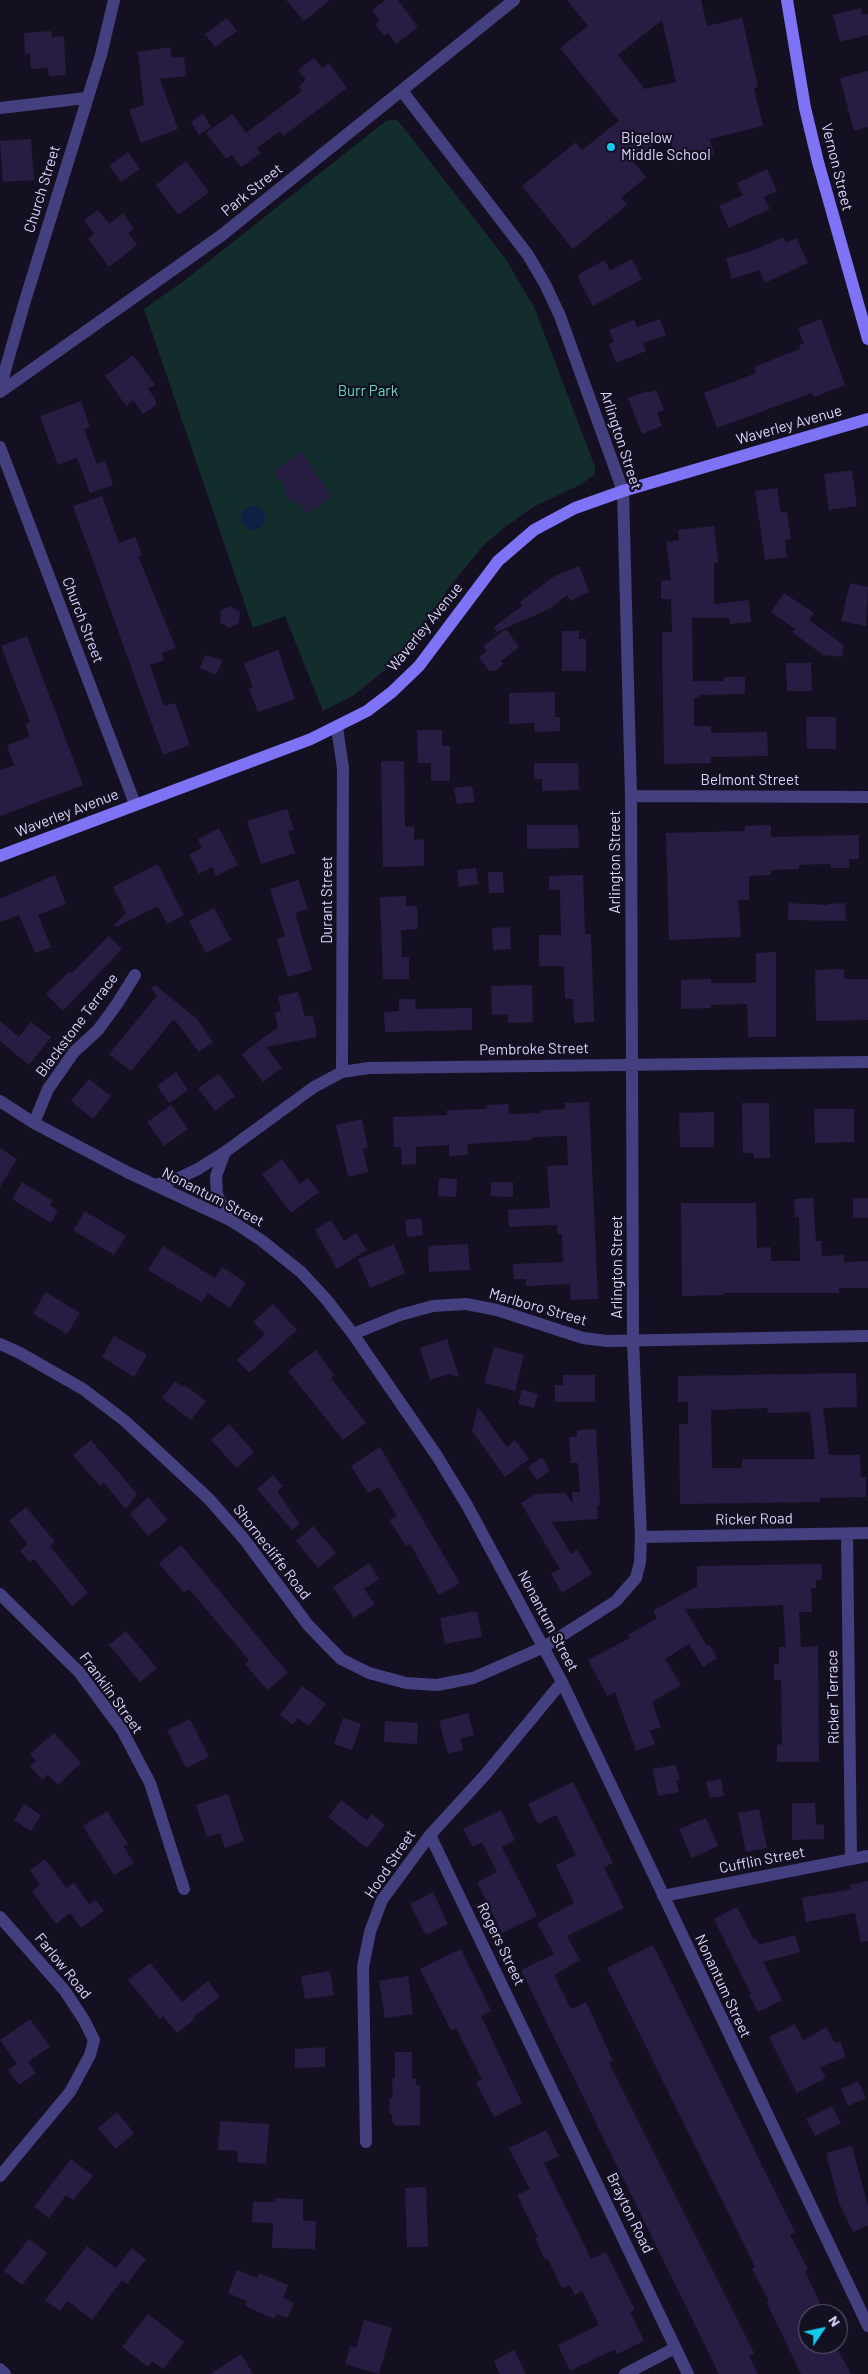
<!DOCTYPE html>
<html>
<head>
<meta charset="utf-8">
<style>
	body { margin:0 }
	#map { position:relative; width:868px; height:2374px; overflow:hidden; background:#141022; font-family:Barlow,sans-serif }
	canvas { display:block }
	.north { position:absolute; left:798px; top:2304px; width:50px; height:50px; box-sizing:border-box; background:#141022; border:1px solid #645f79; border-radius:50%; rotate:56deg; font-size:14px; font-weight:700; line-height:20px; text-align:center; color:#dbd5fc }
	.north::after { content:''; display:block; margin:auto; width:18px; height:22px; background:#13caea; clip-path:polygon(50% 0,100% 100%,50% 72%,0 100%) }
</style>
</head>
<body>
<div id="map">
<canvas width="868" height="2374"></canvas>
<div class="north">N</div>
</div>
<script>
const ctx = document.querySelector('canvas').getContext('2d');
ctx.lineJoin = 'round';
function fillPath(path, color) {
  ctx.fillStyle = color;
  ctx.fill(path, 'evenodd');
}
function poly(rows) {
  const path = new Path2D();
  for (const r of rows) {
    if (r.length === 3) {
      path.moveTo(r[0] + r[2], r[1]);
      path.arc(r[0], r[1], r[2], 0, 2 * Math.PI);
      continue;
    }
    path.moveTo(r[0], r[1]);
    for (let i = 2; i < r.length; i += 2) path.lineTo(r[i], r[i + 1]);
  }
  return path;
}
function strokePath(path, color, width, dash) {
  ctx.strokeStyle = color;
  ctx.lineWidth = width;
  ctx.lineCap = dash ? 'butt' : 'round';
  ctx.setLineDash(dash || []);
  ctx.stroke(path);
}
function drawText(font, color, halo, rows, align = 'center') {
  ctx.font = font + ' Barlow,sans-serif';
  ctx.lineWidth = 4.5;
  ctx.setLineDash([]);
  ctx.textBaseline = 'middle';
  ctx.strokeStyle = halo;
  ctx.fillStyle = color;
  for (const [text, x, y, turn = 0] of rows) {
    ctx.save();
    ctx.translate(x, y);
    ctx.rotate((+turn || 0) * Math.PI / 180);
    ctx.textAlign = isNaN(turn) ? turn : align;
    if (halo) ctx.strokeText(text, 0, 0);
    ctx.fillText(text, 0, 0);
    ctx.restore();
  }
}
const green = poly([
	[389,120,397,120,403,127,505,258,535,309,595,467,595,474,580,485,535,506,505,527,483,546,450,586,414,639,390,666,354,695,323,711,285,616,253,628,144,309,185,280,382,124]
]);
const water = poly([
	[253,518,12]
]);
const building = poly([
	[286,0,330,0,304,21],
	[386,0,398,0,418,27,396,44,388,33,384,36,375,24,380,21,372,10],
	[567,0,701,0,707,26,742,18,758,87,754,88,763,126,710,139,714,155,676,163,669,132,633,161,646,177,621,198,627,205,573,249,522,186,576,142,582,150,619,121,560,48,588,26],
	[662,20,676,82,645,89,618,55],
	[861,8,863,15,868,14,868,35,840,42,833,15],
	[227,18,237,31,215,47,205,34],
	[51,31,52,37,64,36,66,75,49,76,48,68,31,69,30,53,25,54,24,33],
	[170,47,172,58,184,57,186,76,160,79,178,129,141,143,129,110,144,105,138,52],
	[314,58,322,68,329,63,347,88,283,136,280,131,257,148,261,153,241,167,232,155,226,159,206,133,232,114,246,133,302,91,299,86,306,80,298,70],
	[868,71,868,127,854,131,840,78],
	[203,114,211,127,199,135,191,122],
	[31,139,34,180,3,182,0,141],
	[128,152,140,169,121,182,109,166],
	[186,161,209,192,178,215,156,185],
	[767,169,777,191,764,197,770,209,729,228,719,206,743,195,737,183],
	[98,210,109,224,123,213,134,229,128,233,137,245,109,267,88,239,94,234,84,220],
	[783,237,786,243,796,238,808,263,765,283,759,270,732,279,726,258,755,250],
	[632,259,642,279,593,306,579,280,579,274,605,260,610,271],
	[660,319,666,335,643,343,646,351,616,363,609,344,614,342,609,330,634,320,637,327],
	[821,319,845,385,814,397,812,393,717,428,704,393,756,373,754,367,800,349,799,346,804,343,798,328],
	[133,355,155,385,148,389,156,400,156,405,143,414,133,400,126,406,105,376],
	[656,390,664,410,657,413,662,426,642,434,628,398,648,391,649,393],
	[81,401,90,427,84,429,97,464,105,461,113,485,90,493,77,458,58,465,40,416],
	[301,452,332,496,307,514,297,500,293,503,283,490,286,488,274,471],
	[852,470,857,506,829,510,824,474],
	[777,488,781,513,787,512,791,539,785,540,787,557,765,560,755,491],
	[102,496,119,543,135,537,142,555,138,556,176,648,162,653,164,660,150,665,164,706,175,703,190,745,163,755,73,506],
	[714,526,718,562,714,563,714,604,749,600,751,622,730,624,729,618,692,618,693,681,724,681,724,677,745,677,745,694,699,695,699,698,694,698,694,726,711,726,711,733,767,732,768,756,711,757,711,763,664,764,662,632,672,632,671,599,661,599,661,581,671,580,666,542,679,540,678,530],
	[579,566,589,592,570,601,567,595,549,609,497,632,494,627,523,605,520,602,553,577],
	[850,583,868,587,866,626,841,621],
	[784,593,814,613,809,620,844,645,842,657,823,655,792,632,795,629,771,612],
	[230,606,240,612,239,623,229,628,220,622,221,611],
	[506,629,519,647,501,661,504,664,495,671,489,671,479,657,487,651,483,646],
	[562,631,579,631,579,639,586,639,586,671,562,671],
	[27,636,83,785,0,816,0,770,14,765,7,745,30,737,25,724,30,722,1,646],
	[278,650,295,699,258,712,249,689,253,688,244,663],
	[205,655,223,660,216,675,200,668],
	[786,663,811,663,812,691,787,691],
	[555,692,555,717,560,717,560,731,535,732,534,723,509,724,509,693],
	[806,717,836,717,836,749,807,749],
	[417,730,442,730,442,746,450,746,450,781,431,781,431,763,418,763],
	[381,761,404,761,405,827,414,826,414,840,424,839,424,866,383,867],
	[534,763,578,763,579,790,542,791,542,779,534,779],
	[472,786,475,802,457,804,454,788],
	[287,809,294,830,288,831,295,853,261,864,247,821],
	[527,825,578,825,579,848,527,849],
	[771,825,771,837,859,835,859,859,849,859,849,868,831,868,831,864,799,865,799,869,771,870,771,875,749,876,749,900,738,900,741,937,669,940,666,833,745,831,745,826],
	[219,828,238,865,216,876,212,867,199,874,189,855,202,848,198,839],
	[158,864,184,915,167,924,158,906,116,927,114,925,126,913,113,887],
	[476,868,478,884,459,887,457,870],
	[488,872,503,872,504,893,489,893],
	[55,875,66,904,38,915,51,947,35,953,19,915,0,922,0,899],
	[583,875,585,934,591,934,594,1022,574,1023,573,999,565,999,564,966,539,966,539,935,561,935,560,890,549,890,549,876],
	[298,880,308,909,295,913,312,970,288,977,277,939,285,936,270,889],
	[406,896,406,906,417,906,418,929,401,930,402,957,409,957,409,979,383,979,380,897],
	[789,903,828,905,828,904,845,903,846,921,788,920],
	[214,908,231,940,206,953,189,921],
	[510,927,511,949,493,950,492,928],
	[109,936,122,949,63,1011,46,994,70,971,72,973],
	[776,952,776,1037,748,1037,747,1004,711,1005,711,1008,681,1009,681,980,711,979,711,983,756,983,756,953],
	[844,969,844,979,868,979,868,1020,816,1021,815,970],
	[155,985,197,1019,213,1042,199,1052,174,1019,131,1071,109,1054,157,996,151,988],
	[532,985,533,1022,508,1023,508,1014,492,1015,491,986],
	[298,992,305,1017,313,1015,317,1037,266,1047,282,1068,263,1082,242,1054,278,1027,275,1012,281,1011,278,996],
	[399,999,415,999,416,1009,472,1008,472,1030,385,1032,384,1012,399,1011],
	[0,1021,19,1037,31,1022,51,1037,29,1065,0,1041],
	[176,1072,188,1090,169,1103,157,1086],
	[219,1074,235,1096,215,1111,198,1088],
	[89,1079,111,1096,93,1119,71,1101],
	[589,1102,598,1299,571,1300,570,1284,526,1286,526,1279,514,1279,513,1264,563,1262,562,1234,558,1234,557,1225,509,1227,508,1210,550,1208,547,1166,568,1165,567,1136,532,1137,532,1140,467,1144,468,1155,449,1156,449,1145,416,1147,416,1164,402,1165,401,1147,394,1147,393,1117,447,1115,447,1110,487,1109,486,1105,508,1104,509,1114,541,1113,541,1110,565,1109,565,1103],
	[742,1103,769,1103,770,1158,754,1158,754,1153,743,1153],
	[171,1105,188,1129,164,1146,147,1122],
	[814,1109,854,1109,854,1142,815,1143],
	[714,1112,714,1147,680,1147,679,1113],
	[362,1119,368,1148,363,1149,368,1172,348,1177,336,1125],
	[0,1148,17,1159,0,1187],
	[282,1159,300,1184,308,1178,319,1192,291,1213,262,1174],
	[439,1178,457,1179,456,1197,438,1196],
	[22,1182,53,1201,50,1206,58,1210,51,1223,12,1199],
	[491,1182,513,1182,513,1197,491,1196],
	[813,1198,816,1241,821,1241,822,1256,844,1255,844,1262,868,1261,868,1288,839,1288,839,1293,724,1293,724,1295,682,1296,681,1203,756,1203,757,1248,771,1247,771,1261,800,1261,799,1217,795,1217,794,1199],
	[853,1198,868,1198,868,1218,853,1218],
	[85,1211,126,1236,114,1255,73,1230],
	[421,1218,423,1235,407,1237,405,1220],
	[331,1220,344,1241,356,1233,367,1250,337,1269,315,1230],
	[394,1244,405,1273,370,1288,358,1259],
	[468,1244,470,1270,429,1272,428,1246],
	[163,1246,215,1278,222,1267,246,1283,230,1308,208,1293,202,1302,148,1270],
	[46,1292,80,1313,67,1334,33,1314],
	[273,1304,297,1330,249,1373,237,1360,265,1334,253,1322],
	[114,1336,147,1355,134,1377,102,1357],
	[447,1339,459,1377,449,1374,430,1380,420,1348],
	[494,1347,524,1355,515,1391,484,1383],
	[316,1350,334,1375,331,1378,366,1423,343,1440,288,1371],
	[856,1373,857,1407,823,1408,829,1455,860,1455,861,1477,866,1477,866,1497,820,1498,820,1502,680,1504,679,1424,688,1424,688,1402,678,1402,678,1376],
	[767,1408,768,1413,810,1412,815,1459,742,1459,742,1468,712,1468,711,1410],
	[563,1375,595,1375,595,1402,555,1402,555,1385,563,1385],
	[175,1381,182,1387,185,1385,206,1401,191,1420,162,1398],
	[522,1389,538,1394,534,1408,518,1404],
	[478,1407,507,1447,515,1440,529,1459,505,1477,472,1431],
	[229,1424,254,1452,237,1468,211,1440],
	[596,1429,600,1505,597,1505,598,1519,552,1522,571,1554,577,1550,592,1574,562,1593,551,1574,560,1569,521,1503,536,1494,565,1493,573,1504,572,1492,580,1492,578,1463,571,1463,569,1437,577,1437,577,1430],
	[91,1440,137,1494,126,1509,104,1483,100,1486,73,1455],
	[380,1447,460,1583,439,1595,410,1544,406,1546,389,1520,397,1516,379,1487,368,1493,351,1466],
	[542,1457,550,1471,537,1480,528,1467],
	[273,1475,283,1486,277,1491,300,1524,292,1530,257,1489],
	[148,1497,168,1520,148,1536,130,1514],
	[26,1507,55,1542,50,1546,88,1593,72,1606,34,1559,30,1562,20,1551,28,1544,9,1521],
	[313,1526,336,1553,318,1568,296,1541],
	[181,1545,288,1673,267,1690,245,1664,249,1660,189,1589,184,1593,159,1563],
	[369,1563,379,1579,364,1589,375,1604,354,1618,333,1587],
	[822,1564,822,1580,816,1580,816,1588,811,1588,812,1612,799,1612,801,1647,818,1646,819,1762,777,1762,777,1745,782,1744,781,1680,774,1680,774,1664,779,1664,779,1647,786,1647,783,1605,685,1609,707,1646,709,1644,717,1658,703,1667,689,1644,665,1659,681,1685,652,1702,661,1727,650,1731,655,1744,636,1751,615,1692,607,1696,588,1660,630,1638,628,1635,657,1618,653,1611,697,1586,697,1566],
	[477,1611,482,1637,445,1644,440,1618],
	[126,1631,157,1668,140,1682,109,1645],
	[302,1686,326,1704,309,1726,298,1718,293,1725,280,1715],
	[468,1713,474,1735,460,1739,463,1750,448,1754,439,1721],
	[343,1718,361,1724,352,1750,334,1744],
	[190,1719,209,1757,186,1768,167,1730],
	[385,1721,418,1723,417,1744,384,1742],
	[54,1733,81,1763,58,1785,48,1774,42,1780,30,1766,36,1761,30,1754],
	[675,1765,680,1779,676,1780,679,1792,658,1796,653,1769],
	[721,1779,724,1796,710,1798,706,1782],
	[573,1782,613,1863,604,1867,624,1908,567,1936,580,1960,554,1975,571,2009,586,2002,613,2061,609,2063,754,2353,749,2356,758,2374,719,2374,521,1970,554,1954,537,1923,574,1903,556,1865,576,1855,556,1815,538,1824,528,1804],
	[228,1794,244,1841,225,1848,220,1833,207,1837,196,1805],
	[341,1800,367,1820,372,1814,385,1825,367,1848,328,1817],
	[792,1803,815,1803,816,1824,824,1825,824,1839,792,1840],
	[24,1804,41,1815,31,1831,14,1820],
	[759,1809,767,1848,746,1852,738,1813],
	[501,1810,515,1840,502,1847,537,1916,502,1933,477,1882,497,1872,482,1842,473,1847,463,1829],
	[107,1811,128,1844,123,1846,134,1863,114,1875,83,1826],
	[706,1818,718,1846,692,1858,679,1829],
	[45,1859,66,1888,74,1883,89,1904,96,1900,104,1911,81,1928,70,1913,56,1924,32,1891,40,1885,30,1870],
	[868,1881,868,1941,861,1942,855,1913,806,1922,802,1898,851,1889,850,1885],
	[433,1892,448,1924,426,1935,410,1904],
	[737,1907,754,1940,756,1939,759,1945,795,1935,800,1952,763,1962,782,2000,758,2012,749,1995,751,1994,714,1919],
	[653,1945,761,2163,761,2168,763,2167,795,2232,790,2235,808,2269,805,2271,825,2314,808,2314,808,2344,835,2344,851,2374,801,2374,767,2303,769,2301,752,2269,755,2267,607,1968],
	[461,1949,491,2011,481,2016,522,2103,494,2117,476,2082,482,2079,456,2028,451,2030,420,1969],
	[150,1963,182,2002,208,1981,220,1997,193,2017,195,2019,177,2033,163,2016,160,2019,128,1980],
	[330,1971,334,1995,305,1999,301,1976],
	[408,1976,413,2014,385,2018,379,1981],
	[30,2019,50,2047,28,2062,36,2073,19,2085,8,2070,17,2064,0,2040],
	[795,2024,803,2041,826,2027,835,2043,840,2041,846,2057,820,2067,826,2078,797,2093,769,2037],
	[325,2047,325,2067,295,2068,295,2049],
	[395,2052,412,2052,412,2079,416,2079,416,2085,420,2085,420,2125,395,2126,395,2123,392,2123,392,2114,390,2114,389,2098,393,2098,392,2079,395,2079],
	[858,2081,866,2098,848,2106,841,2089],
	[832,2106,841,2123,815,2136,806,2119],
	[117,2112,134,2133,116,2149,98,2128],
	[220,2121,269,2124,266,2164,237,2162,238,2151,218,2150],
	[546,2130,559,2156,544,2163,591,2259,606,2252,635,2310,630,2312,644,2341,617,2354,615,2349,570,2371,558,2345,599,2325,582,2291,575,2295,570,2285,562,2288,548,2259,545,2260,535,2238,538,2237,517,2195,530,2189,509,2148],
	[852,2146,868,2206,868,2225,853,2232,839,2203,826,2153],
	[71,2159,93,2176,73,2200,66,2195,49,2218,34,2207],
	[426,2187,428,2247,407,2247,405,2188],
	[275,2198,303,2199,303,2221,316,2221,315,2249,272,2248,273,2223,252,2222,253,2202,275,2202],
	[29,2239,47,2253,22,2285,4,2271],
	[87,2246,116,2268,132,2248,146,2259,127,2284,122,2280,92,2320,68,2301,60,2311,45,2300],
	[237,2270,257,2278,259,2273,288,2285,283,2298,294,2303,287,2318,277,2314,274,2319,245,2306,247,2301,228,2293],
	[148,2314,184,2342,163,2369,152,2361,148,2367,122,2347],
	[364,2320,392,2328,379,2374,345,2364,350,2346,356,2348],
	[514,2350,526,2374,500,2374,494,2361],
	[241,2354,253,2374,210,2374]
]);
const street = poly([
	[0,108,86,98],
	[0,388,24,304,101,55,114,0],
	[0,392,222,235,514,0],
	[0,447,135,804],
	[337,728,343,768,342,1072],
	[631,796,868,797],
	[0,1101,34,1123,127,1172,230,1220,261,1240,301,1272,326,1299,353,1334,437,1456,468,1507,562,1682,868,2326],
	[34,1123,48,1089,74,1052,98,1030,117,1004,135,975],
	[225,1152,216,1176,217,1195,230,1220],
	[155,1185,179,1178,198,1169,225,1152,314,1087,342,1072,369,1068,868,1062],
	[353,1334,400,1315,433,1306,466,1304,497,1310,583,1338,607,1341,868,1336],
	[0,1344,20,1353,83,1389,125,1421,209,1499,244,1539,308,1625,341,1659,369,1673,406,1683,437,1685,473,1678,544,1647,616,1601,636,1578,640,1562,641,1537,633,1341,631,796,623,491,560,316,545,284,528,255,402,91],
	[847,1534,851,1859],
	[641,1537,868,1533],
	[0,1594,79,1672,122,1730,150,1783,184,1889],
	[430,1835,688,2374],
	[663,1896,868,1856],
	[0,1917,65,1991,84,2020,94,2040,90,2055,70,2092,0,2176],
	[366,2142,363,1967,370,1932,382,1900,430,1835,485,1775,562,1682],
	[0,2369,5,2374],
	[625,2374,675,2348]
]);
const secondary = poly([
	[787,0,805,108,818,162,868,339],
	[0,856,311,739,367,711,392,692,419,666,498,561,534,530,575,508,623,491,868,419]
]);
const markers = [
	[611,147,5,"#13caea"]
];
const poiNames = [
	["Bigelow",621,138],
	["Middle School",621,155]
];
const streetNames = [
	["Vernon Street",837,167,76],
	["Church Street",42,189,-73],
	["Park Street",252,190,-39],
	["Waverley Avenue",789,425,-16],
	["Arlington Street",621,440,72],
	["Church Street",83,620,69],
	["Waverley Avenue",425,627,-51],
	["Belmont Street",750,780],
	["Waverley Avenue",67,813,-21],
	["Arlington Street",615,862,-90],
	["Durant Street",327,900,-90],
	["Blackstone Terrace",77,1025,-53],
	["Pembroke Street",534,1049,-1],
	["Nonantum Street",213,1197,27],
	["Arlington Street",617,1267,-90],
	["Marlboro Street",538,1307,16],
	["Ricker Road",754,1519,-1],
	["Shornecliffe Road",272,1552,52],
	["Nonantum Street",548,1621,62],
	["Franklin Street",111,1693,54],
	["Ricker Terrace",833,1697,-91],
	["Cufflin Street",762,1860,-11],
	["Hood Street",390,1864,-56],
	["Rogers Street",501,1944,64],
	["Farlow Road",63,1966,51],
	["Nonantum Street",723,1986,65],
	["Brayton Road",630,2213,64]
];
const parkNames = [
	["Burr Park",368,391]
];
fillPath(green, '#132c2c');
fillPath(water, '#102042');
fillPath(building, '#271d42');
strokePath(street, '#443f7e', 12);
strokePath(secondary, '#7d73f4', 12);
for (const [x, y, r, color] of markers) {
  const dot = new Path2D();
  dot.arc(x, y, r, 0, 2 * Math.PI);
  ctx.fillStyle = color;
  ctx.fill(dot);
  strokePath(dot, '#141022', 2);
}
drawText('15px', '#dbd5fc', '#141022', poiNames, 'left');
drawText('15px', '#dbd5fc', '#141022', streetNames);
drawText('15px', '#66d6c0', '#141022', parkNames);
</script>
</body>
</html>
